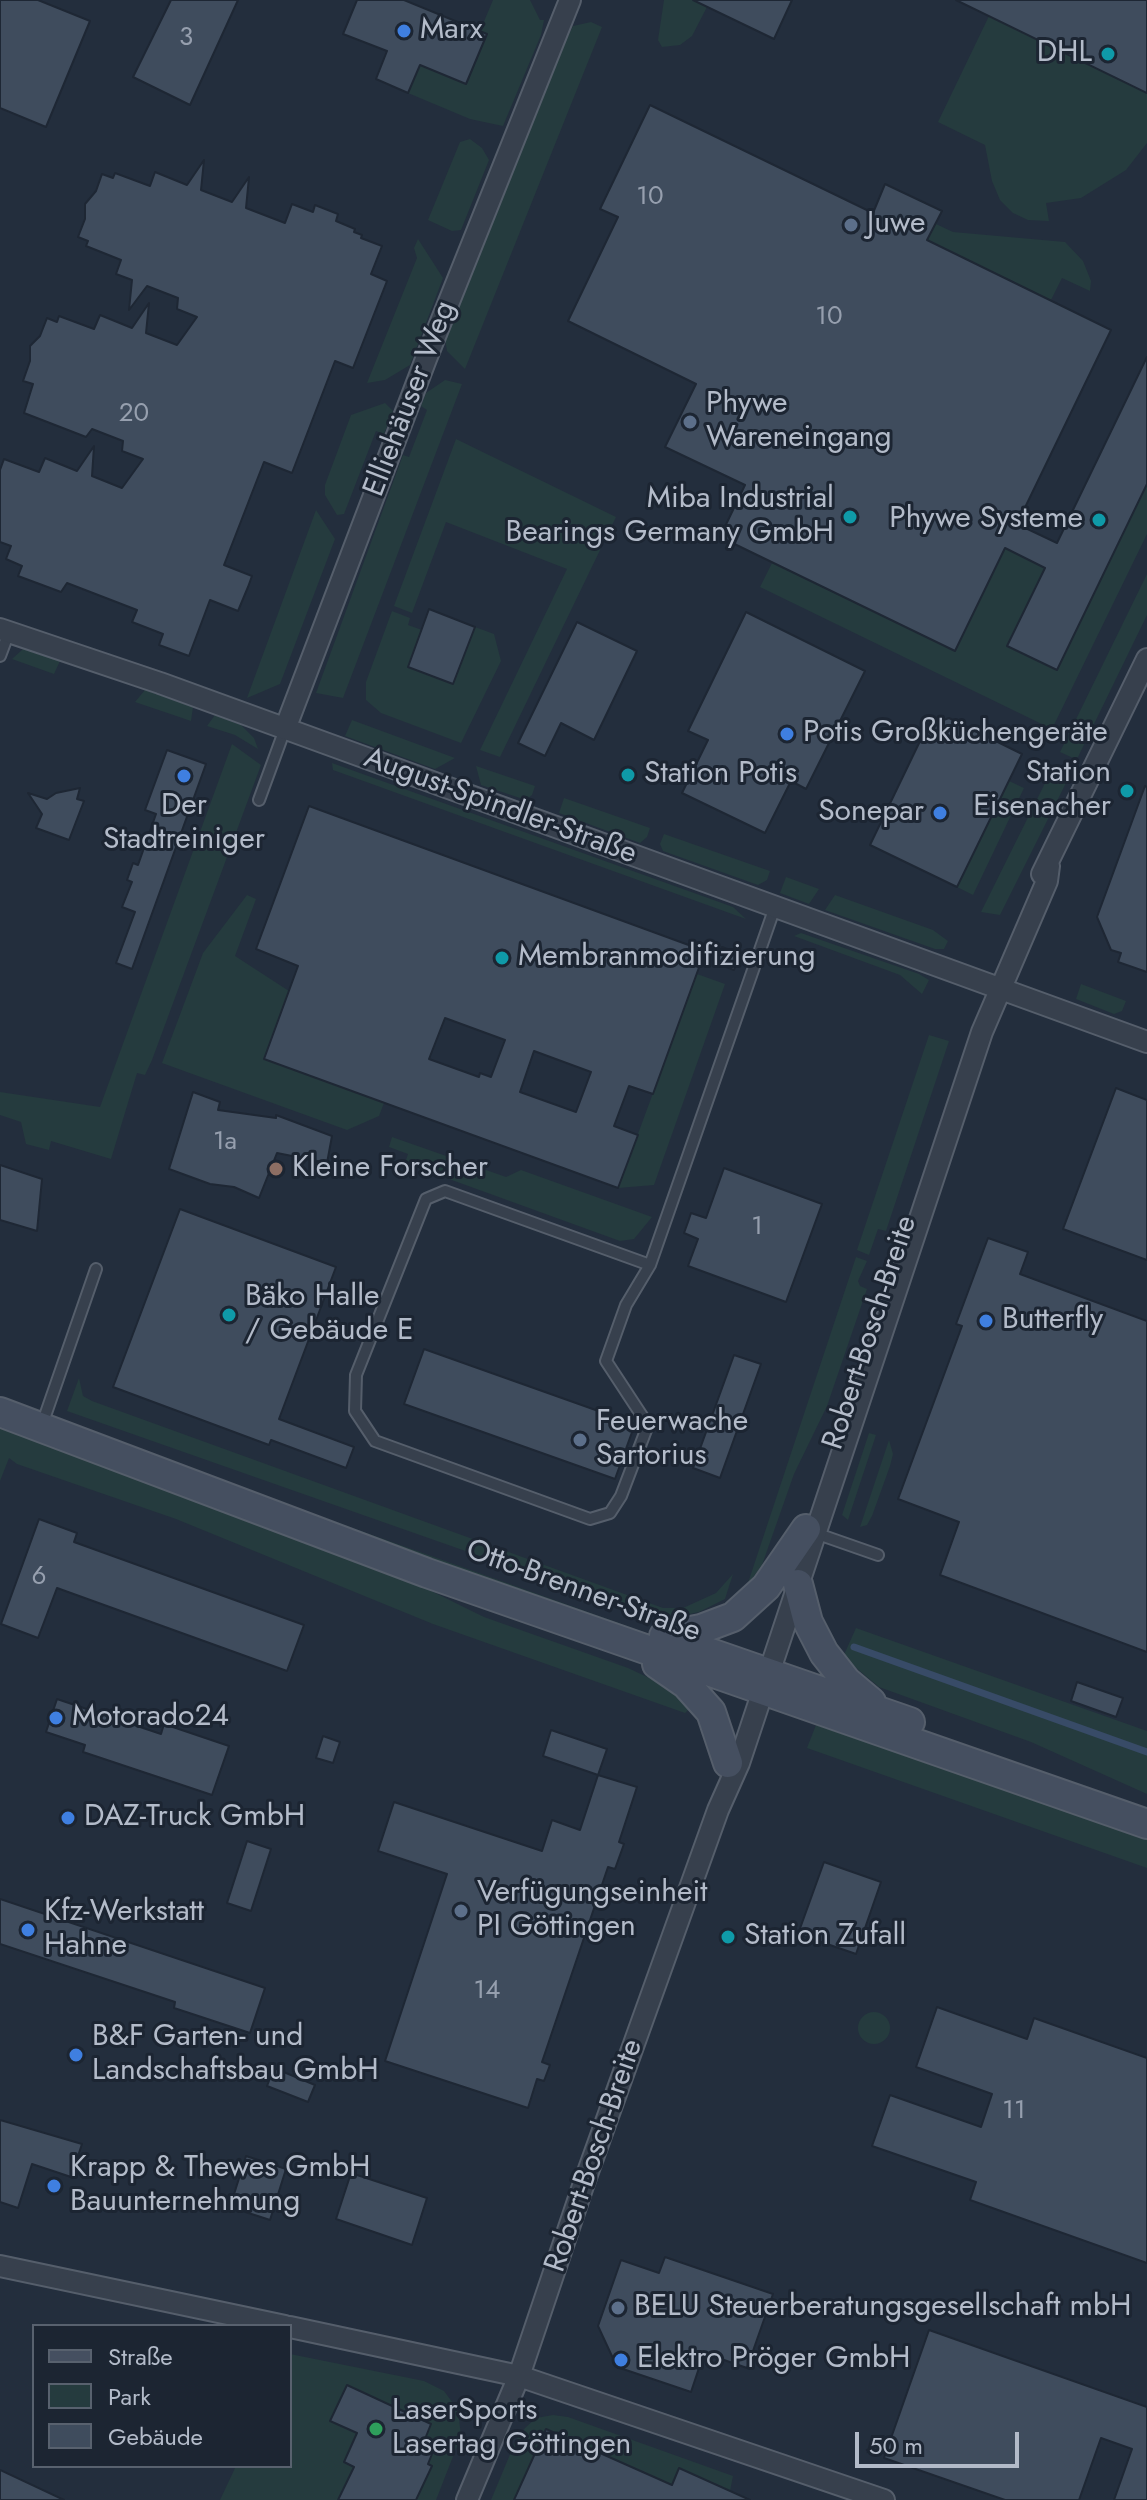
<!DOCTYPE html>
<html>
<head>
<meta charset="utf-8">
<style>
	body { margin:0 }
	#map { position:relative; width:1147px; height:2500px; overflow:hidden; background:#232e3d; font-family:Jost,sans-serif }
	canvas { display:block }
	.legend { position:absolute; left:32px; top:2324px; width:260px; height:144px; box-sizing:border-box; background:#1c2532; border:2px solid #58616e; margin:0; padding:10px 14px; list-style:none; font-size:24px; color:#b3bbc9 }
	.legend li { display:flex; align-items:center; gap:16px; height:40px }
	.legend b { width:40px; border:2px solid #58616e }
	.scale { position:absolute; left:855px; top:2432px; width:164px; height:36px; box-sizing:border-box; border:4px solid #b3bbc9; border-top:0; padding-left:10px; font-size:24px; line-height:28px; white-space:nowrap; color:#b3bbc9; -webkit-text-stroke:6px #1c2532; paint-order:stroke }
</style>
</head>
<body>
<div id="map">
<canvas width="1147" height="2500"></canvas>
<ul class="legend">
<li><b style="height:10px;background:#454f60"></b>Straße</li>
<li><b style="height:22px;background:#253b3e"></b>Park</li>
<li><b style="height:22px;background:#3f4c5d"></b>Gebäude</li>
</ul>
<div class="scale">50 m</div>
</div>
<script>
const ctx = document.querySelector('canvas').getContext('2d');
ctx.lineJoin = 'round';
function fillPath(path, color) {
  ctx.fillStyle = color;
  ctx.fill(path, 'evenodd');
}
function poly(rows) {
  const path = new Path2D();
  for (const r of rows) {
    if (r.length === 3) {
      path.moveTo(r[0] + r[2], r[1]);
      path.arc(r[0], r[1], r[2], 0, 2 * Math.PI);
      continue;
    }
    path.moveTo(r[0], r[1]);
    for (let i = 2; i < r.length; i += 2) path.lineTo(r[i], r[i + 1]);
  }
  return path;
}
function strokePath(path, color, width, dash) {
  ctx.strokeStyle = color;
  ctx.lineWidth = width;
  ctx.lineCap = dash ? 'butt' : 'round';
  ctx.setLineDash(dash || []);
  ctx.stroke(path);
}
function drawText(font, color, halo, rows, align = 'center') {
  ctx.font = font + ' Jost,sans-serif';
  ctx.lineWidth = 6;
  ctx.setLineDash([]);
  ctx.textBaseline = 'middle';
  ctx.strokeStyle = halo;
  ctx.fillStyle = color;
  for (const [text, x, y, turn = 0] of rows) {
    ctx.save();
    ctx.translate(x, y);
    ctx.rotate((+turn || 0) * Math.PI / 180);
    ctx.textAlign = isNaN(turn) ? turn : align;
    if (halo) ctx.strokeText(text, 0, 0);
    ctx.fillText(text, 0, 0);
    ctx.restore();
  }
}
const green = poly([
	[493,0,530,0,540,20,544,20,541,35,503,126,470,119,408,93,420,65,467,84,487,35,480,31],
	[664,0,693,0,707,7,692,36,680,45,662,47,658,40],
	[989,16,1147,93,1147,143,1126,170,1081,198,1046,203,1049,221,1028,220,1013,213,1000,200,992,181,985,145,938,122],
	[591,22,602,27,465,369,447,351,445,339,560,52,573,26],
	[470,139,482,148,489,160,461,230,452,231,428,220,460,142],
	[936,224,953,232,1065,242,1083,261,1091,281,1090,291,1062,278,1051,300,927,240],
	[418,239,443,278,410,365,385,380,367,383,417,258,414,248],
	[445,380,462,384,343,698,316,693,403,455,409,457,427,410,421,406,426,393],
	[385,403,393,411,384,434,376,431,344,514,337,515,325,495,325,485,351,415],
	[456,439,616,517,500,757,480,750,567,569,446,522,412,613,394,606],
	[1147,484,1147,534,1052,729,760,587,772,563,955,651,1005,548,1045,568,1007,646,1057,670],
	[316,510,335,539,280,684,247,698],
	[1147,574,1147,615,1078,757,1073,758,1060,752],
	[392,611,410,618,408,625,422,630,408,667,452,684,475,627,494,634,501,661,461,743,381,713,366,700,366,682],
	[23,649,60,661,54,674,12,659],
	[145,690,193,707,191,721,135,702],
	[215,715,241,725,254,738,258,749,235,735,207,726],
	[352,720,455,758,435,769,345,736],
	[232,744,261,765,152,1060,145,1075,137,1073,111,1159,51,1141,49,1150,26,1144,21,1122,0,1115,0,1092,100,1107],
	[332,763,733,907,746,919,333,770],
	[476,766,535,786,532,795,526,800,481,785],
	[1052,769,1065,777,1066,783,1000,915,981,912],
	[1009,781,1024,788,973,895,957,887],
	[564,798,650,828,647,837,640,843,559,813],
	[664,834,770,871,767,880,758,885,663,851,660,844],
	[786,877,819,889,809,904,780,893],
	[247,895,256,899,235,956,289,991,384,1103,379,1116,347,1130,162,1063,203,953],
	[835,895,933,930,948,941,944,949,935,949,825,910],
	[801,933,919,974,929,980,922,994,900,975,794,936],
	[697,974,725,984,654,1185,618,1188],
	[1081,984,1126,1001,1122,1011,1114,1014,1076,999],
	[929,1035,949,1041,886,1231,878,1229,869,1255,857,1250],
	[392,1137,506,1177,521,1170,652,1217,634,1239,620,1241,405,1163,408,1154,389,1147],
	[856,1257,867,1261,858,1281,860,1286,867,1289,827,1406,794,1474,762,1565,747,1586],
	[79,1378,83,1396,92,1401,663,1608,683,1608,716,1593,733,1574,725,1599,699,1612,671,1618,639,1612,67,1411],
	[0,1402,711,1656,710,1661,504,1587],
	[0,1423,423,1587,484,1617,628,1668,662,1684,690,1708,685,1713,433,1624,176,1519,17,1464,9,1458,0,1481],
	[869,1433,876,1435,848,1520,842,1515],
	[889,1440,893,1454,890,1466,872,1516,867,1525,860,1527],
	[856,1628,1147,1731,1147,1794,1031,1742,879,1687,843,1657],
	[816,1725,1147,1837,1147,1868,807,1748],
	[874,2028,16],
	[290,2354,424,2381,444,2391,458,2410,461,2436,436,2500,220,2500,236,2466,290,2466],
	[553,2415,568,2417,733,2476,730,2491,679,2468,672,2485,546,2429,514,2500,491,2500,516,2440,525,2428,536,2418]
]);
const stream = poly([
	[854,1647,1147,1752]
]);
const building = poly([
	[0,0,38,0,90,21,46,127,0,108,0,0],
	[171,0,238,0,190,105,133,77,171,0],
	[357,0,404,0,487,34,466,84,420,65,408,93,376,79,387,51,343,34,357,0],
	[693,0,792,0,774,39,693,0],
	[956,0,1147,0,1147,93,956,0],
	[650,105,873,213,885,184,942,211,927,240,1111,330,1017,524,1057,543,1147,357,1147,484,1057,670,1007,646,1045,568,1005,548,955,651,720,537,745,485,665,447,696,384,568,321,618,217,600,209,650,105],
	[204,160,201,190,232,202,249,177,246,208,285,223,292,204,313,212,315,205,338,214,336,221,355,229,354,232,362,235,361,238,382,246,371,274,387,281,353,368,335,361,292,473,264,462,224,565,252,576,248,587,238,611,210,600,189,656,159,645,163,634,132,622,137,610,67,583,61,592,18,576,22,566,6,559,11,546,0,542,0,470,4,459,39,472,45,458,77,471,94,446,92,476,122,488,143,459,122,451,123,441,92,429,86,437,24,413,33,384,23,381,30,361,30,346,40,336,47,318,57,322,59,316,94,329,100,315,132,328,149,303,146,333,177,345,197,317,177,309,178,298,147,286,129,310,132,280,116,274,121,260,86,246,88,241,78,237,85,219,85,204,96,191,102,174,113,178,115,173,150,186,155,172,187,185,204,160],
	[429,609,475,627,453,684,408,667,429,609],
	[746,612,865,671,806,789,791,781,765,833,682,793,708,740,688,731,746,612],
	[577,622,637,651,594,740,561,723,545,756,518,743,577,622],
	[949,718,1022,754,957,887,870,845,922,737,919,729,949,718],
	[167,750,206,764,132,969,116,963,135,912,122,907,132,882,127,880,133,863,138,865,156,814,145,810,167,750],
	[1145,786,1147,787,1147,972,1118,962,1121,953,1111,950,1097,917,1145,786],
	[80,788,77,799,84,801,69,840,36,828,42,814,28,793,47,799,56,793,80,788],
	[309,806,705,951,653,1094,629,1086,614,1126,638,1135,618,1188,264,1059,298,966,256,949,309,806],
	[445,1018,505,1040,491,1077,480,1073,479,1077,429,1059,445,1018],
	[534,1051,591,1072,576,1112,520,1092,534,1051],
	[722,947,740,954,734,970,716,963,722,947],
	[1116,1088,1147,1100,1147,1260,1063,1229,1116,1088],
	[193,1092,220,1102,218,1110,276,1118,276,1115,332,1136,327,1163,277,1153,259,1198,234,1187,210,1184,169,1169,193,1092],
	[0,1165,42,1179,37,1231,0,1220,0,1165],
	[724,1168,822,1204,786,1302,688,1266,698,1239,684,1233,688,1222,691,1213,706,1218,724,1168],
	[180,1209,336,1267,279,1419,354,1447,346,1468,271,1440,269,1445,113,1387,180,1209],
	[988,1238,1028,1252,1020,1274,1147,1321,1147,1652,940,1575,959,1522,898,1499,962,1326,956,1324,988,1238],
	[424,1349,635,1424,615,1479,404,1404,424,1349],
	[734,1355,761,1364,720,1478,693,1468,734,1355],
	[39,1519,77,1533,74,1542,304,1625,287,1671,57,1588,38,1638,1,1624,39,1519],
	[1077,1682,1123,1698,1116,1717,1071,1701,1077,1682],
	[57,1699,161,1734,164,1724,229,1746,212,1795,83,1752,85,1745,46,1732,57,1699],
	[551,1730,607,1749,598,1775,543,1756,551,1730],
	[323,1736,340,1742,333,1763,316,1758,323,1736],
	[598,1775,637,1787,619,1842,624,1844,615,1869,608,1867,542,2062,550,2065,544,2081,537,2079,528,2108,385,2061,447,1874,378,1851,394,1802,542,1851,552,1820,580,1830,598,1775],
	[247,1841,271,1849,251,1911,227,1903,247,1841],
	[824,1862,881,1882,856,1954,798,1934,824,1862],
	[0,1899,265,1988,250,2033,174,2008,175,2002,0,1944,0,1899],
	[937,2007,1027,2039,1034,2018,1147,2058,1147,2263,970,2200,976,2182,872,2146,890,2095,981,2127,992,2094,916,2067,937,2007],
	[274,2068,315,2085,308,2102,267,2086,274,2068],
	[0,2120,82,2144,71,2177,32,2164,18,2208,0,2202,0,2120],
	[246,2156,286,2169,270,2220,230,2207,246,2156],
	[351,2173,427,2198,412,2245,336,2219,351,2173],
	[665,2257,773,2294,747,2368,704,2353,691,2392,617,2367,598,2326,621,2260,659,2273,665,2257],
	[929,2330,1147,2407,1147,2500,1114,2500,1132,2449,1101,2438,1079,2500,1005,2500,884,2458,929,2330],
	[347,2385,431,2424,425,2439,436,2444,428,2464,432,2466,416,2500,338,2500,354,2467,344,2462,357,2433,330,2421,347,2385],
	[546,2429,672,2485,679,2468,750,2500,514,2500,546,2429],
	[0,2470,64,2500,0,2500,0,2470]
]);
const lane = poly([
	[0,656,9,632],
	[259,800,285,729],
	[650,1265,445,1191,426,1199,356,1375,355,1411,375,1441,590,1519,610,1513,621,1496,648,1425,606,1361,626,1305,650,1265,775,907],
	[45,1416,96,1269],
	[815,1533,878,1555]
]);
const street = poly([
	[0,629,160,683,1147,1042],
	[285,729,426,359,570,0],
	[1042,874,1147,659],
	[0,2266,285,2326],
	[290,2327,519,2376,884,2500],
	[467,2500,519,2376,584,2183,718,1810,739,1763,982,1032,1047,881,1049,866]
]);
const secondary = poly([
	[0,1412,427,1573,1147,1824],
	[798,1584,808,1622,824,1653,846,1681,871,1702],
	[664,1636,701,1629,733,1617,766,1587,806,1529],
	[673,1640,910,1722],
	[657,1664,686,1684,711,1712,728,1763]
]);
const markers = [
	[404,31,8,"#3f7fe0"],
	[1108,54,8,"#0f9aa8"],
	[851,225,8,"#5c6f8a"],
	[690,422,8,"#5c6f8a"],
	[850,517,8,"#0f9aa8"],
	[1099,520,8,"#0f9aa8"],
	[787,734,8,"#3f7fe0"],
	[628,775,8,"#0f9aa8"],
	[184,776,8,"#3f7fe0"],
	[1127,791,8,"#0f9aa8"],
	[940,813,8,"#3f7fe0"],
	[502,958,8,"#0f9aa8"],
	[276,1169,8,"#8d6e63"],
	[229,1315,8,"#0f9aa8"],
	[986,1321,8,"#3f7fe0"],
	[580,1440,8,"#5c6f8a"],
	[56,1718,8,"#3f7fe0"],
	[68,1818,8,"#3f7fe0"],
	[461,1911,8,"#5c6f8a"],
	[28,1930,8,"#3f7fe0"],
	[728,1937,8,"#0f9aa8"],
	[76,2055,8,"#3f7fe0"],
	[54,2186,8,"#3f7fe0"],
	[618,2308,8,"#5c6f8a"],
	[621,2360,8,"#3f7fe0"],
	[376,2429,8,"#2e9e5b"]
];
const numberNames = [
	["3",186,39],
	["10",650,198],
	["10",829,318],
	["20",134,415],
	["1a",225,1143],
	["1",757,1228],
	["6",39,1578],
	["14",487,1992],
	["11",1014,2112]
];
const poiNames = [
	["Marx",420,31],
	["DHL",1092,54,"right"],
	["Juwe",867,225],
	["Phywe",706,405],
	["Wareneingang",706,439],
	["Miba Industrial",834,500,"right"],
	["Bearings Germany GmbH",834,534,"right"],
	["Phywe Systeme",1083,520,"right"],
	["Potis Großküchengeräte",803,734],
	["Station",1111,774,"right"],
	["Eisenacher",1111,808,"right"],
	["Station Potis",644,775],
	["Der",184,807,"center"],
	["Stadtreiniger",184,841,"center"],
	["Sonepar",924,813,"right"],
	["Membranmodifizierung",518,958],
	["Kleine Forscher",292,1169],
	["Bäko Halle",245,1298],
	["/ Gebäude E",245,1332],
	["Butterfly",1002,1321],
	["Feuerwache",596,1423],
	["Sartorius",596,1457],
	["Motorado24",72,1718],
	["DAZ-Truck GmbH",84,1818],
	["Verfügungseinheit",477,1894],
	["PI Göttingen",477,1928],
	["Kfz-Werkstatt",44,1913],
	["Hahne",44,1947],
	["Station Zufall",744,1937],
	["B&F Garten- und",92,2038],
	["Landschaftsbau GmbH",92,2072],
	["Krapp & Thewes GmbH",70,2169],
	["Bauunternehmung",70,2203],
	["BELU Steuerberatungsgesellschaft mbH",634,2308],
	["Elektro Pröger GmbH",637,2360],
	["LaserSports",392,2412],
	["Lasertag Göttingen",392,2446]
];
const streetNames = [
	["Elliehäuser Weg",411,399,-69],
	["August-Spindler-Straße",500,807,20],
	["Robert-Bosch-Breite",871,1333,-72],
	["Otto-Brenner-Straße",583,1592,20],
	["Robert-Bosch-Breite",595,2156,-71]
];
fillPath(green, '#253b3e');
strokePath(stream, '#384b67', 7);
fillPath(building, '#3f4c5d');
strokePath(building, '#1e2734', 2);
strokePath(lane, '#555e6b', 14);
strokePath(street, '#555e6b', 24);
strokePath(secondary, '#555e6b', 32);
strokePath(lane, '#37404d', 10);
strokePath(street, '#37404d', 20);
strokePath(secondary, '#454f60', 28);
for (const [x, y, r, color] of markers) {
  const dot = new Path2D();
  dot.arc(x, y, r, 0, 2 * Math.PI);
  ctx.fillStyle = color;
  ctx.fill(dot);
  strokePath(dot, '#1c2532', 3);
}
drawText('26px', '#969fae', null, numberNames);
drawText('30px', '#b3bbc9', '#1c2532', poiNames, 'left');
drawText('30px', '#b3bbc9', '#1c2532', streetNames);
</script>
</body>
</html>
